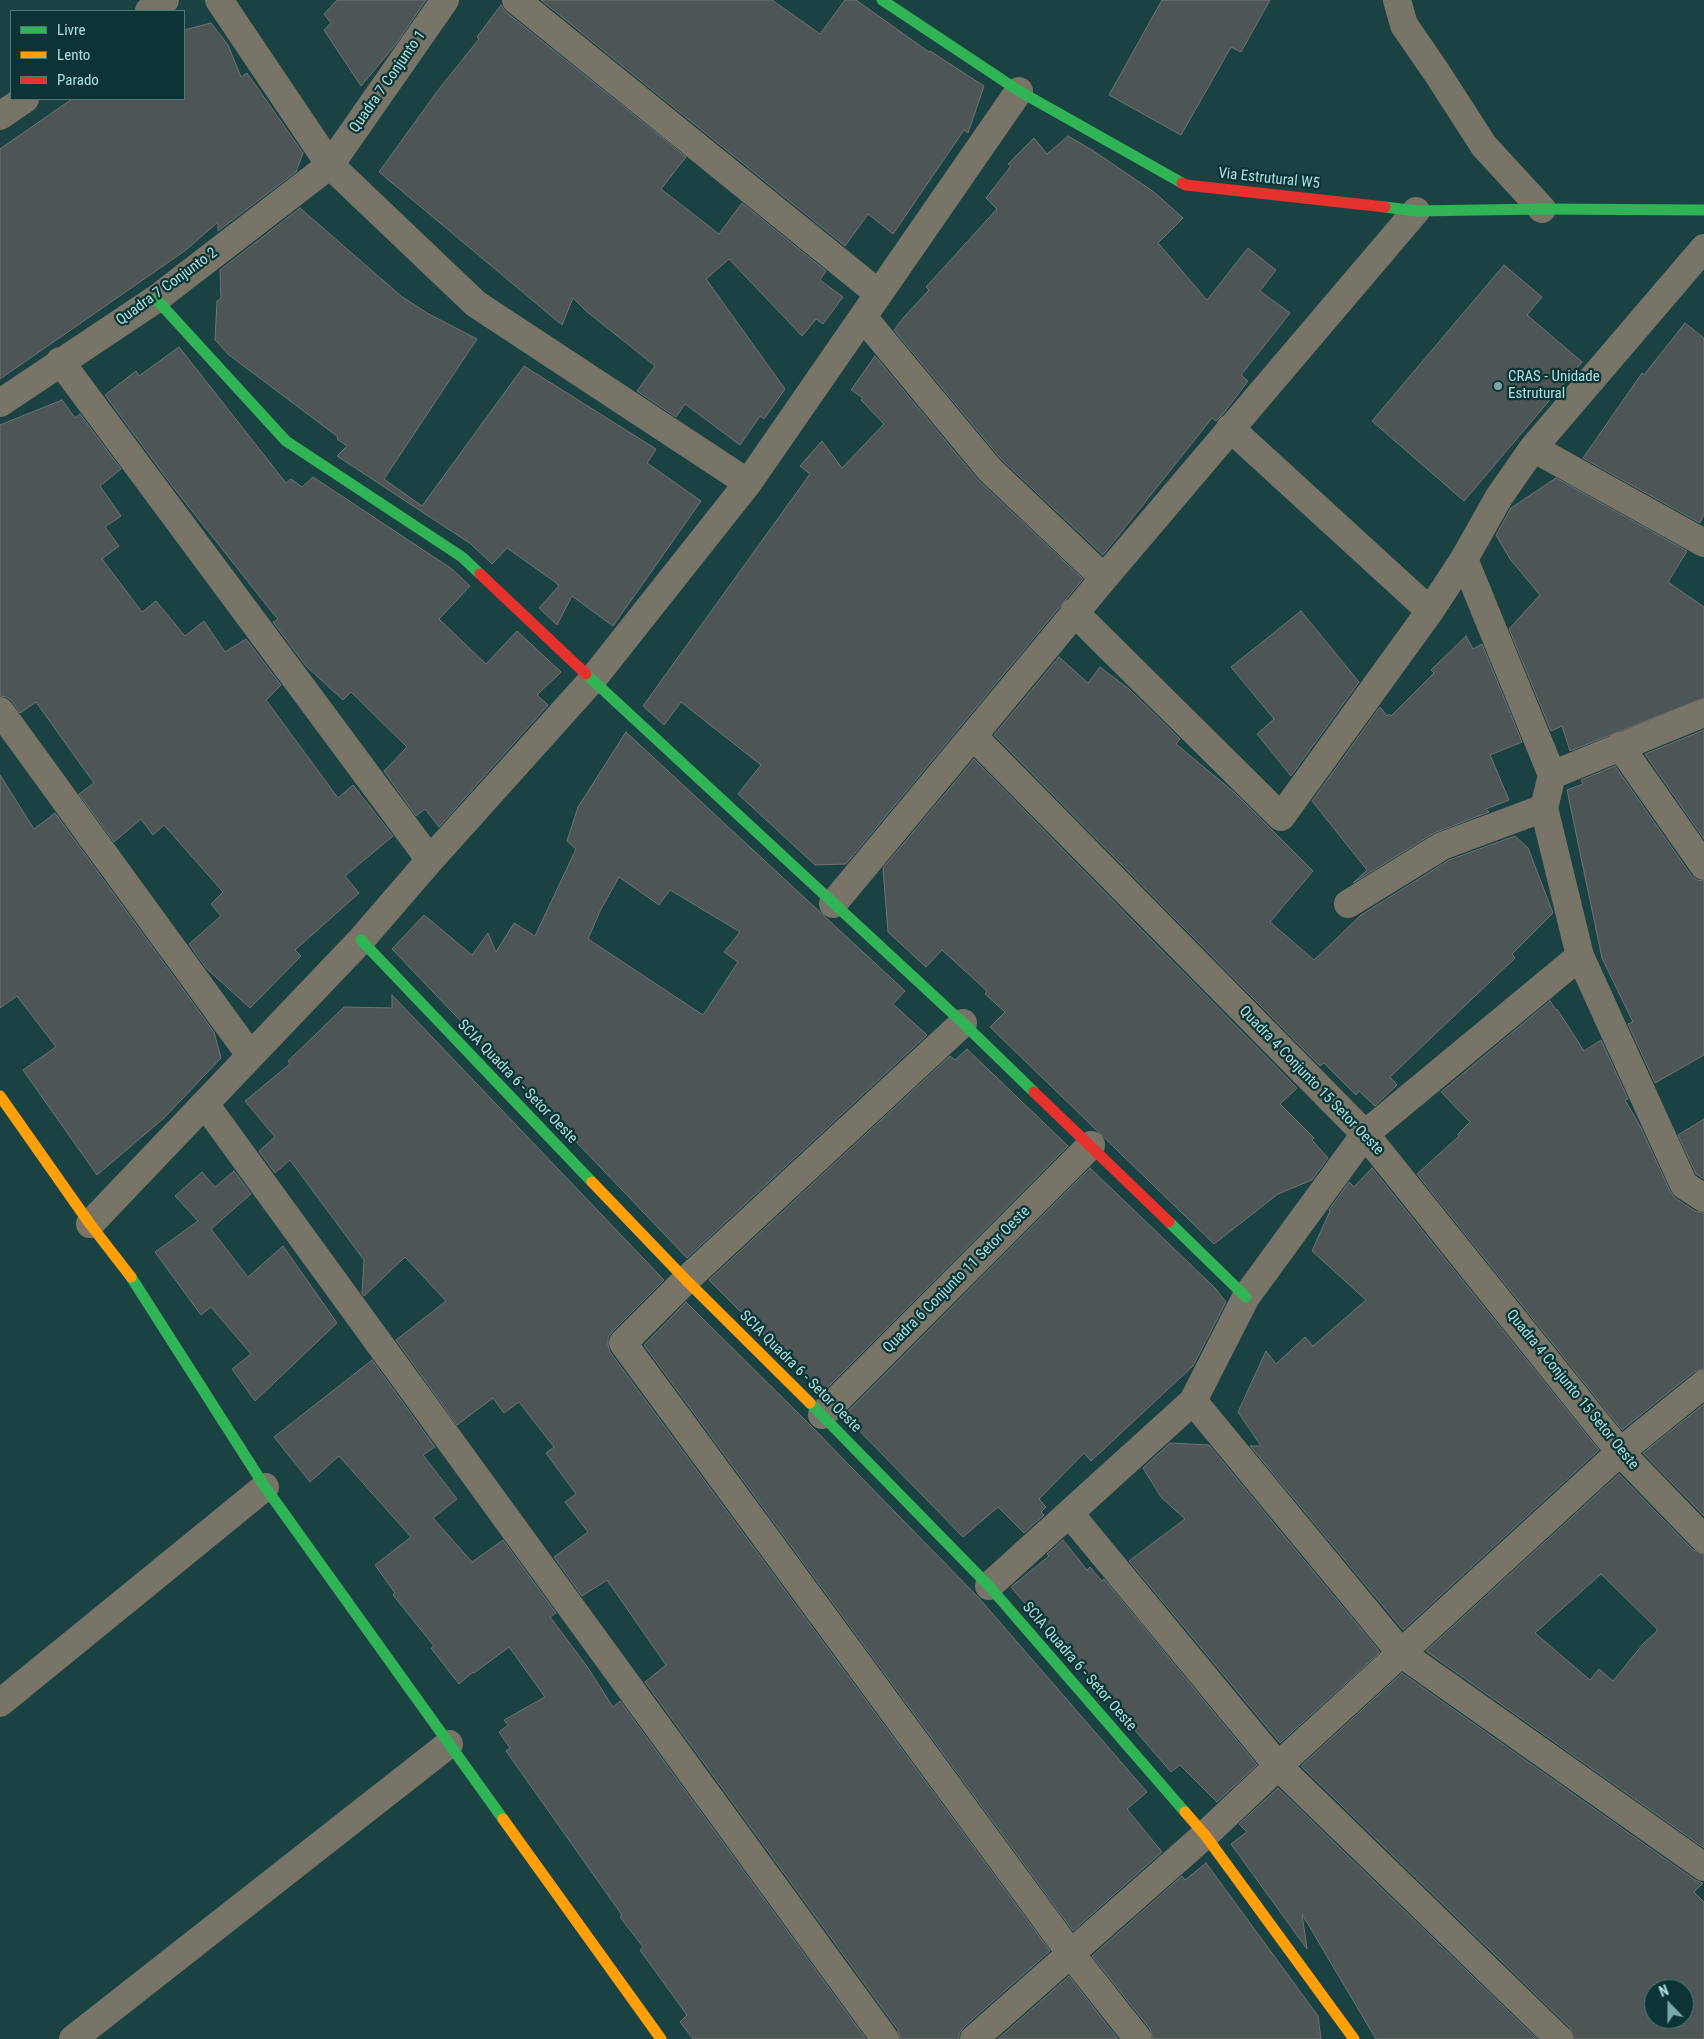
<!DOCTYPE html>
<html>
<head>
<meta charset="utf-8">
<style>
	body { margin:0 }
	#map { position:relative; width:1704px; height:2039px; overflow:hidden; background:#1b4242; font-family:"Roboto Condensed",sans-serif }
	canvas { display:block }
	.legend { position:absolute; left:10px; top:10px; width:175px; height:90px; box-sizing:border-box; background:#0d3434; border:1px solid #4d7979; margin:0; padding:6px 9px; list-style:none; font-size:15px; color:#ace0e0 }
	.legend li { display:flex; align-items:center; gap:10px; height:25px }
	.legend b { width:25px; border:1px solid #4d7979 }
	.north { position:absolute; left:1644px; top:1979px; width:50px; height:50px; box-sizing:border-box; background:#0d3434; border:1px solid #4d7979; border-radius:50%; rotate:338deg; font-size:14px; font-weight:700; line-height:20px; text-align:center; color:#ace0e0 }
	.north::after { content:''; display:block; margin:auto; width:18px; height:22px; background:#79a9a9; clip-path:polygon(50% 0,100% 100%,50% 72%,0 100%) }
</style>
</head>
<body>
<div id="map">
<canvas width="1704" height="2039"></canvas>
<ul class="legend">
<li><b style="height:6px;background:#30b455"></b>Livre</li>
<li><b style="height:6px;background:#ff9f0a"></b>Lento</li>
<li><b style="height:6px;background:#e5322d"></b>Parado</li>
</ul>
<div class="north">N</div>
</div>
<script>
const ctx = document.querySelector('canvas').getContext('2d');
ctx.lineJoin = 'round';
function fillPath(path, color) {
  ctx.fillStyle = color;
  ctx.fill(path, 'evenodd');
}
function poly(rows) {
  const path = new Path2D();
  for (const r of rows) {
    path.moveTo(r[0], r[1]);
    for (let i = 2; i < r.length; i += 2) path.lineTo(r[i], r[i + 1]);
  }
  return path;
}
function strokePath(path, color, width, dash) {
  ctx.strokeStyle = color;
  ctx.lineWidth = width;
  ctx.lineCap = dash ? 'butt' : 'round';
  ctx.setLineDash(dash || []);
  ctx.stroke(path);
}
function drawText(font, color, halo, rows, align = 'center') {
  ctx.font = font + ' "Roboto Condensed",sans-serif';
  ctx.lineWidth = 4.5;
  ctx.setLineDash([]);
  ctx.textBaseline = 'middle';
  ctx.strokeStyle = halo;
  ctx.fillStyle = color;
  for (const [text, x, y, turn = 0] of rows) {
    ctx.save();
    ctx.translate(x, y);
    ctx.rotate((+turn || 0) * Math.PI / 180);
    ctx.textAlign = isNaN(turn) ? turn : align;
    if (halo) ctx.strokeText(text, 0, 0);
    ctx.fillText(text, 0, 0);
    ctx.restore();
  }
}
const building = poly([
	[337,0,426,0,396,44,361,86,324,30,331,23,324,14,337,0],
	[541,0,772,0,820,34,845,0,856,0,929,52,930,51,984,86,968,133,964,130,893,234,868,214,845,246,541,0],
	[1162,0,1270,0,1241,52,1231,47,1181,135,1109,95,1162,0],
	[501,5,506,12,686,157,661,189,719,234,742,203,826,271,820,280,843,297,823,324,816,319,802,336,729,259,706,279,785,389,764,419,760,416,740,445,685,404,676,417,637,391,655,366,586,311,573,298,562,325,379,172,439,89,479,39,477,37,501,5],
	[211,23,228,45,241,77,247,73,303,153,296,172,218,231,218,222,186,250,0,379,0,149,72,99,184,99,184,30,211,23],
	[1068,136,1092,150,1154,192,1183,218,1158,243,1207,300,1248,248,1276,270,1260,291,1290,313,1241,375,1248,381,1223,414,1216,421,1212,418,1103,555,1001,459,894,330,904,317,929,290,926,287,997,209,986,198,1011,166,1008,164,1034,138,1047,154,1068,136],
	[300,208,401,296,427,313,477,339,384,479,422,506,524,366,656,449,647,463,701,501,613,626,572,596,557,625,539,608,559,586,555,582,507,548,492,564,471,544,337,456,347,446,337,439,338,437,229,355,215,340,217,301,221,298,220,270,300,208],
	[1504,265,1542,297,1527,315,1582,362,1464,501,1372,421,1504,265],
	[1685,323,1704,338,1704,514,1700,523,1583,458,1642,373,1644,375,1685,323],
	[179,347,286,483,291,479,302,487,313,477,452,569,470,586,439,619,486,664,517,631,561,672,537,695,548,705,439,827,425,809,416,816,384,771,407,747,351,692,343,700,306,666,273,622,278,619,272,612,173,487,105,395,136,371,139,376,179,347],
	[875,356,978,480,1083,579,846,864,815,865,738,794,761,765,681,702,664,725,643,706,810,474,800,466,822,441,842,468,884,424,861,400,863,398,851,390,875,356],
	[62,400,75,418,80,414,121,469,100,486,121,516,105,527,119,546,102,559,142,612,156,601,185,636,204,621,225,652,246,639,281,685,266,700,338,798,353,785,393,836,345,876,359,893,295,950,301,956,250,1008,206,968,189,944,221,916,211,904,223,892,164,825,153,835,141,819,114,842,79,794,94,783,36,702,20,713,12,701,7,697,0,696,0,425,62,400],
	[1556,478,1687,551,1668,582,1704,607,1704,698,1570,751,1562,726,1551,731,1509,629,1540,595,1510,559,1496,535,1511,508,1556,478],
	[1301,611,1359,682,1291,776,1257,734,1274,719,1231,667,1301,611],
	[1466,636,1473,649,1482,644,1522,742,1490,755,1509,800,1486,809,1489,812,1434,833,1353,883,1367,870,1312,801,1380,707,1387,716,1389,714,1391,716,1434,673,1431,670,1466,636],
	[1059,657,1088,683,1100,667,1129,689,1180,739,1176,744,1235,793,1313,871,1270,922,1314,960,1361,915,1449,860,1515,836,1528,848,1553,913,1512,954,1515,958,1390,1077,1397,1085,1375,1106,1359,1091,1356,1095,1324,1063,1320,1066,994,735,1059,657],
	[1704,730,1704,839,1645,754,1704,730],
	[626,732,905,991,893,1004,927,1035,687,1258,392,949,424,915,472,955,488,933,496,952,514,923,535,936,576,849,567,841,578,807,626,732],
	[619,877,659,905,670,890,740,932,724,952,738,962,703,1015,588,939,600,911,619,877],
	[974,759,1297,1088,1280,1104,1314,1138,1312,1140,1328,1158,1312,1180,1278,1194,1214,1244,990,1027,1005,1012,985,994,987,991,942,950,926,967,888,932,883,868,974,759],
	[1615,766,1691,875,1697,880,1704,881,1704,1055,1655,1083,1628,1024,1633,1022,1602,958,1567,790,1583,784,1581,780,1615,766],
	[0,775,34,829,55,813,214,1032,221,1058,164,1118,97,1175,23,1070,56,1047,17,996,0,1008,0,775],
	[392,995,664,1280,612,1332,608,1338,608,1345,610,1352,1050,1951,964,2027,959,2034,959,2039,900,2039,898,2030,645,1682,666,1665,607,1580,582,1596,554,1557,588,1532,565,1502,576,1494,546,1453,554,1447,519,1402,504,1413,493,1398,457,1425,396,1340,446,1301,405,1257,364,1296,362,1293,364,1260,290,1160,275,1173,259,1151,275,1137,245,1101,290,1064,288,1061,344,1007,392,1008,392,995],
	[1550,1001,1556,1010,1557,1009,1584,1051,1601,1040,1628,1099,1625,1100,1640,1126,1670,1191,1675,1198,1695,1211,1704,1213,1704,1369,1694,1372,1622,1430,1417,1174,1459,1136,1458,1134,1470,1122,1441,1092,1550,1001],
	[967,1049,1068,1146,822,1393,709,1280,950,1056,955,1060,967,1049],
	[1704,1119,1704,1179,1696,1174,1678,1135,1704,1119],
	[1090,1168,1215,1288,1226,1302,1193,1366,1091,1461,1084,1453,1039,1499,1046,1507,1041,1512,1044,1515,1024,1533,998,1507,963,1537,844,1415,1090,1168],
	[1372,1168,1599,1450,1403,1630,1250,1446,1261,1446,1238,1412,1266,1351,1276,1364,1305,1337,1313,1346,1366,1300,1312,1251,1330,1211,1329,1210,1349,1182,1354,1187,1372,1168],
	[234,1171,251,1194,211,1229,248,1277,283,1246,337,1323,255,1401,232,1369,251,1354,211,1307,201,1315,155,1252,198,1221,175,1196,202,1172,215,1187,234,1171],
	[686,1302,811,1426,978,1597,1147,1792,1127,1809,1162,1852,1073,1931,644,1345,686,1302],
	[372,1360,435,1447,423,1455,457,1499,433,1518,472,1562,503,1540,556,1613,550,1617,586,1665,613,1707,620,1701,866,2039,693,2039,680,2022,687,2015,640,1950,643,1947,620,1917,622,1915,506,1751,510,1748,499,1732,508,1725,504,1720,545,1697,509,1647,474,1673,473,1672,459,1684,431,1648,434,1646,393,1595,395,1593,375,1565,411,1537,339,1456,310,1482,274,1437,372,1360],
	[1704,1404,1704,1516,1643,1453,1704,1404],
	[1170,1443,1209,1445,1380,1652,1280,1743,1129,1561,1185,1519,1161,1497,1143,1468,1170,1443],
	[1619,1474,1693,1550,1704,1554,1704,1848,1426,1651,1619,1474],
	[1601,1574,1657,1629,1657,1631,1643,1644,1613,1681,1599,1669,1590,1680,1535,1633,1601,1574],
	[1063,1540,1087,1570,1090,1567,1102,1581,1104,1579,1257,1765,1217,1802,1180,1765,1171,1772,1011,1587,1049,1556,1047,1554,1063,1540],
	[1402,1673,1695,1880,1703,1883,1694,1892,1704,1902,1704,2039,1574,2039,1570,2028,1301,1766,1402,1673],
	[1654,1989,1684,1989,1684,2019,1654,2019,1654,1989],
	[1278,1788,1537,2039,1376,2039,1302,1914,1307,1949,1231,1844,1247,1832,1239,1824,1278,1788],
	[1206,1863,1318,2016,1321,2039,1153,2039,1150,2029,1092,1956,1182,1876,1185,1880,1206,1863],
	[1069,1976,1118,2039,998,2039,1069,1976]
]);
const street = poly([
	[219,0,330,165,476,304,748,483],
	[516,0,879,294],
	[1397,0,1404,25,1437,73,1484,146,1542,209],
	[149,11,165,0],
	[0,116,25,99],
	[863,317,990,470,1104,578],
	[60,361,430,860],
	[0,403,156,299,330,165,445,0],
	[1230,428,1430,611],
	[1533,448,1704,543],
	[1464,559,1552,775,1544,808,1580,956,1684,1185,1704,1198],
	[1074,612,1281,817,1430,611,1464,559,1499,497,1533,448,1704,248],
	[0,711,250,1055],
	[973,736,1365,1134,1620,1452,1704,1539],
	[1620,746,1704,866],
	[1552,775,1704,713],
	[833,904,1104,578,1416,211],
	[1348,904,1442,846,1544,808],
	[963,1023,686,1280,623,1343,1071,1954,1138,2039],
	[205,1104,885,2039],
	[90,1224,361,940,430,860,592,680,748,483,1019,91],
	[1193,1401,1401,1653,1704,1867],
	[822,1415,1091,1145],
	[1070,1514,1278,1766,1559,2039],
	[989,1586,1193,1401,1246,1297,1365,1134,1580,956],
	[0,1703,265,1487],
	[73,2039,449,1744],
	[974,2039,1205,1835,1278,1766,1620,1452,1704,1384]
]);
const fast = poly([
	[882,0,1019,91,1182,183],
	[1385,207,1416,211,1542,209,1704,210],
	[156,299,286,441,462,557,480,574],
	[586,674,963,1023,1034,1092],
	[361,940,592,1182],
	[1169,1222,1246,1297],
	[131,1277,265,1487,503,1819],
	[810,1403,989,1586,1185,1812]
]);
const slow = poly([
	[0,1096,90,1224,131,1277],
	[592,1182,686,1280,810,1403],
	[1185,1812,1205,1835,1354,2039],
	[503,1819,661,2039]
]);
const jam = poly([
	[1182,183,1186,185,1385,207],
	[480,574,586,674],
	[1034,1092,1169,1222]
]);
const markers = [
	[1498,386,5,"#79a9a9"]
];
const streetNames = [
	["Quadra 7 Conjunto 1",388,82,-55],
	["Via Estrutural W5",1269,179,6],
	["Quadra 7 Conjunto 2",167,287,-36],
	["Quadra 4 Conjunto 15 Setor Oeste",1311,1081,46],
	["SCIA Quadra 6 - Setor Oeste",517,1082,46],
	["Quadra 6 Conjunto 11 Setor Oeste",957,1280,-45],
	["SCIA Quadra 6 - Setor Oeste",800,1372,45],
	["Quadra 4 Conjunto 15 Setor Oeste",1572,1390,51],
	["SCIA Quadra 6 - Setor Oeste",1079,1667,49]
];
const poiNames = [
	["CRAS - Unidade",1508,377],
	["Estrutural",1508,394]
];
fillPath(building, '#4e5556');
strokePath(building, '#717273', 1);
strokePath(street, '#787568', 28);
strokePath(fast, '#30b455', 11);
strokePath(slow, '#ff9f0a', 11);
strokePath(jam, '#e5322d', 11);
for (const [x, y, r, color] of markers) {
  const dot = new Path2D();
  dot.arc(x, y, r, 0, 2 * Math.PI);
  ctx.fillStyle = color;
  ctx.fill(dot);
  strokePath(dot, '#0d3434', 2);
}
drawText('15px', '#ace0e0', '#0d3434', streetNames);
drawText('15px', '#ace0e0', '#0d3434', poiNames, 'left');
</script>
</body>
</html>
